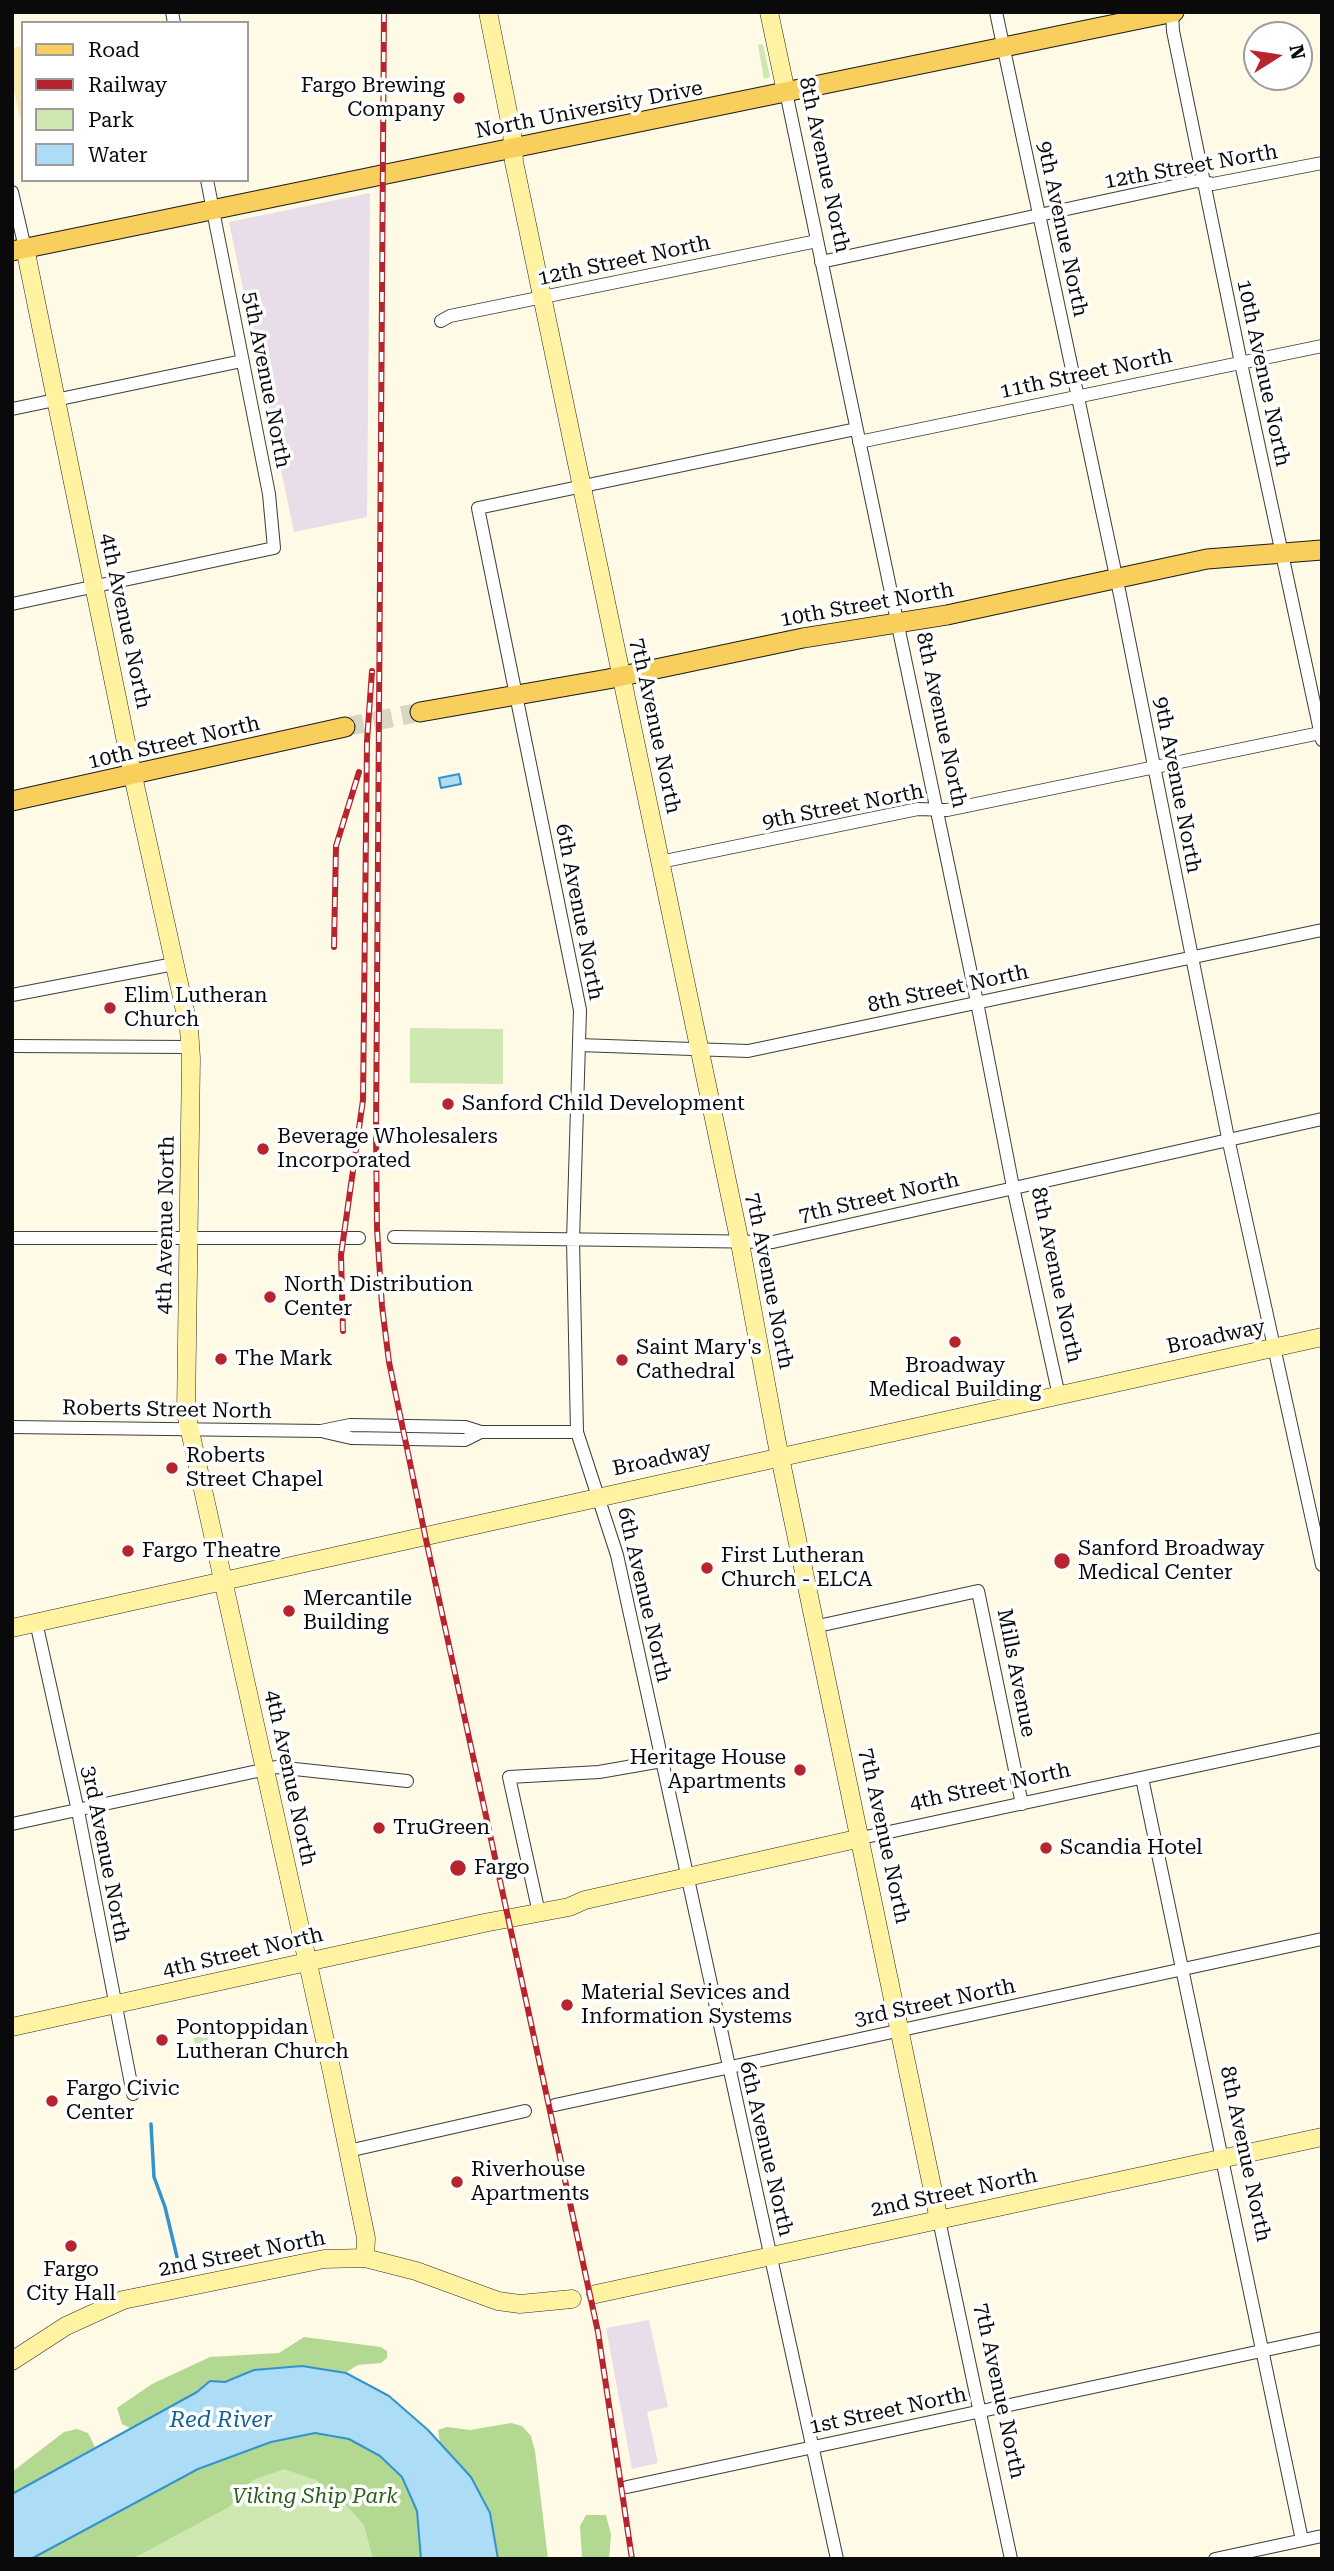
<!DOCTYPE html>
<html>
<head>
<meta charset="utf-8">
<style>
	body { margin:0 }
	#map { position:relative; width:1334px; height:2571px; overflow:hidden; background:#fffae6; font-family:"Roboto Serif",serif }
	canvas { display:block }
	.frame { position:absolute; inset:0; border:14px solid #0a0a0a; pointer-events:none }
	.legend { position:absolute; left:21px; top:21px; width:228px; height:161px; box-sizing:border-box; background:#fff; border:2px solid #9d9d9d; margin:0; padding:9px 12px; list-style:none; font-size:21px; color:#0a0a0a }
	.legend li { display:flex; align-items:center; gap:14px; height:35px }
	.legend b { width:35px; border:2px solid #9d9d9d }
	.north { position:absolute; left:1243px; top:21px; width:70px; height:70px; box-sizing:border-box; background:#fff; border:2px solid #9d9d9d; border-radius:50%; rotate:78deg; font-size:19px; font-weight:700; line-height:28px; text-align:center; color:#0a0a0a }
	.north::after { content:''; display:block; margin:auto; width:24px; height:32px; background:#b8242e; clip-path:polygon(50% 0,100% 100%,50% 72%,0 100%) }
</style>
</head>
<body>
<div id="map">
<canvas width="1334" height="2571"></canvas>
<div class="frame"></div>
<ul class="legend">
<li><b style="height:9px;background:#f8cf5d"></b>Road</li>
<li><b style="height:9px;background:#b8242e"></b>Railway</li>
<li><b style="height:19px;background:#cfe8b2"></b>Park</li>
<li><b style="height:19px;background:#acdcf6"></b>Water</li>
</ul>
<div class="north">N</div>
</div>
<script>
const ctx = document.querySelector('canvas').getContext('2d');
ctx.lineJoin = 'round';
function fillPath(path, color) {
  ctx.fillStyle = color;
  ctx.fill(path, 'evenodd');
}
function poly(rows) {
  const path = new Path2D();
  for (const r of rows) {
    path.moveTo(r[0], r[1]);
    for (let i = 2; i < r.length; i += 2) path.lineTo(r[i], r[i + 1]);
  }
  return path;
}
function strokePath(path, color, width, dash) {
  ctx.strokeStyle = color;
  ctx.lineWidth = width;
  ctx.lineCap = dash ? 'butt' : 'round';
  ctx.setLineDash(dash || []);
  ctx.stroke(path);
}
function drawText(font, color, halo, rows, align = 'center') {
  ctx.font = font + ' "Roboto Serif",serif';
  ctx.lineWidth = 7;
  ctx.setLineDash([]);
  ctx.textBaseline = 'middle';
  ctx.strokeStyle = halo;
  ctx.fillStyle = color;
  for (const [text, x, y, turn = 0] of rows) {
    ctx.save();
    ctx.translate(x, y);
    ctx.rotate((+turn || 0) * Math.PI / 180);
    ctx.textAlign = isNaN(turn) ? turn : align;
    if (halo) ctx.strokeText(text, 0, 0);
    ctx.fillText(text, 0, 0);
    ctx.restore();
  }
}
const industrial = poly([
	[370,193,367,517,294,532,229,222],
	[649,2320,668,2407,647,2412,658,2463,632,2469,606,2328]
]);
const green = poly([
	[763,44,770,77,764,79,758,45],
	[410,1028,503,1029,503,1084,410,1083],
	[210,2031,206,2047,196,2049,193,2035],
	[271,2442,421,2559,31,2559]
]);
const forest = poly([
	[304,2337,381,2347,387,2351,387,2358,381,2363,358,2365,345,2373,302,2366,254,2370,225,2382,210,2381,197,2392,130,2428,122,2424,117,2408,152,2384,210,2357,279,2353],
	[511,2423,522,2426,531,2436,535,2451,548,2559,498,2559,490,2513,471,2477,440,2443,438,2430,447,2427,470,2430],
	[77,2429,88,2433,95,2447,12,2494,12,2472,64,2432],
	[315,2433,349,2439,380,2456,403,2477,417,2511,421,2559,373,2559,364,2525,347,2506,316,2480,284,2469,253,2480,229,2507,132,2559,31,2559,198,2469,271,2442],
	[586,2515,606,2515,611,2535,609,2559,582,2559,580,2526]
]);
const sand = poly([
	[23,46,23,133,12,80,12,48]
]);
const water = poly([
	[459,774,461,784,441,788,439,778,459,774],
	[302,2366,346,2373,389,2396,428,2430,471,2477,490,2513,498,2559,421,2559,417,2511,402,2477,380,2456,349,2439,315,2433,271,2442,198,2469,31,2559,12,2559,12,2494,197,2392,210,2381,225,2382,254,2370,302,2366]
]);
const stream = poly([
	[151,2124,154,2177,165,2207,177,2257]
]);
const primaryTunnel = poly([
	[345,727,420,712]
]);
const street = poly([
	[172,12,174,23],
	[996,12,1120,595,1228,1138,1322,1565],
	[1172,12,1173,31,1241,363,1322,740],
	[786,92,977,1002,1013,1187,1059,1396],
	[12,192,25,248],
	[821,262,1197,181,1213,184,1322,163],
	[441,321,450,316,817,241],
	[12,409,242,361],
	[859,442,1322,346],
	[12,604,274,548,269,494,207,180],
	[660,862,918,809,947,810,1320,733],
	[12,995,174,964],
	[579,1045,748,1051,1322,930],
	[12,1046,191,1047],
	[394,1237,773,1242,1322,1119],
	[12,1238,359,1238],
	[12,1427,321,1431,350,1425,465,1427,481,1432,577,1432],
	[325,1432,351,1438,465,1440,481,1432],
	[36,1622,78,1811,133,2094],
	[818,1626,978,1591,1022,1804],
	[1142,1778,1302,2540],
	[12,1824,276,1767,407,1781],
	[861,1838,1322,1739],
	[537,1904,509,1777,599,1772,662,1761],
	[555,2105,1322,1939],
	[348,2151,525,2111],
	[939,2220,1011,2559],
	[627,2487,1322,2338],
	[837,2559,617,1555,577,1432,573,1240,580,1010,478,508,856,429],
	[1215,2559,1322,2536]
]);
const secondary = poly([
	[488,12,512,132,514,162,740,1243,776,1438,939,2220],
	[769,12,786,92],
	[25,248,133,776,189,1029,191,1058,186,1413,332,2072,366,2238,365,2258],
	[12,1628,1322,1337],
	[12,2027,484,1923,569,1907,585,1900,861,1838],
	[596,2294,1322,2137],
	[12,2361,66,2326,123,2300,324,2259,365,2258,416,2271,498,2301,520,2304,572,2299]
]);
const primary = poly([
	[12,251,1174,12],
	[420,712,608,679,803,638,947,615,1207,559,1322,550],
	[12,801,345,727]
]);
const rail = poly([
	[384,12,376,1133,377,1229,382,1306,389,1362,425,1535,598,2332,632,2559],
	[334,947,336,846,359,772],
	[343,1331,341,1255,363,1100,367,741,372,671]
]);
const markers = [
	[459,98,7,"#b8242e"],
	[110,1008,7,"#b8242e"],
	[448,1104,7,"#b8242e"],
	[263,1149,7,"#b8242e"],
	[270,1297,7,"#b8242e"],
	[955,1342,7,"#b8242e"],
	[221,1359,7,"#b8242e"],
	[622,1360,7,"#b8242e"],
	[172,1468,7,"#b8242e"],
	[128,1551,7,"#b8242e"],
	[1062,1561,9,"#b8242e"],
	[707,1568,7,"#b8242e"],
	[289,1611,7,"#b8242e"],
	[800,1770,7,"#b8242e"],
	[379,1828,7,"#b8242e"],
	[1046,1848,7,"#b8242e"],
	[458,1868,9,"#b8242e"],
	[567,2005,7,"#b8242e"],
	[162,2040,7,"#b8242e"],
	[52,2101,7,"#b8242e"],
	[457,2182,7,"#b8242e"],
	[71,2246,7,"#b8242e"]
];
const poiNames = [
	["Fargo Brewing",445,86,"right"],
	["Company",445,110,"right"],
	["Elim Lutheran",124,996],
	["Church",124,1020],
	["Sanford Child Development",462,1104],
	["Beverage Wholesalers",277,1137],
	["Incorporated",277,1161],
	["North Distribution",284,1285],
	["Center",284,1309],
	["Saint Mary's",636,1348],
	["Cathedral",636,1372],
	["The Mark",235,1359],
	["Broadway",955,1366,"center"],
	["Medical Building",955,1390,"center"],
	["Roberts",186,1456],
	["Street Chapel",186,1480],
	["Sanford Broadway",1078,1549],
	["Medical Center",1078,1573],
	["Fargo Theatre",142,1551],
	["First Lutheran",721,1556],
	["Church - ELCA",721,1580],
	["Mercantile",303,1599],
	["Building",303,1623],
	["Heritage House",786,1758,"right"],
	["Apartments",786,1782,"right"],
	["TruGreen",393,1828],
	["Scandia Hotel",1060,1848],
	["Fargo",474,1868],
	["Material Sevices and",581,1993],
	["Information Systems",581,2017],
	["Pontoppidan",176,2028],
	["Lutheran Church",176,2052],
	["Fargo Civic",66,2089],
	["Center",66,2113],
	["Riverhouse",471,2170],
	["Apartments",471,2194],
	["Fargo",71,2270,"center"],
	["City Hall",71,2294,"center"]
];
const streetNames = [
	["North University Drive",589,110,-11],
	["8th Avenue North",824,165,78],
	["12th Street North",1191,167,-10],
	["9th Avenue North",1062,229,78],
	["12th Street North",624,261,-12],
	["10th Avenue North",1263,373,78],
	["11th Street North",1086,374,-12],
	["5th Avenue North",266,380,79],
	["10th Street North",867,605,-10],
	["4th Avenue North",125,621,78],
	["8th Avenue North",941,720,78],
	["7th Avenue North",655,726,78],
	["10th Street North",174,743,-13],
	["9th Avenue North",1177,785,79],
	["9th Street North",843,807,-11],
	["6th Avenue North",579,912,79],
	["8th Street North",948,989,-12],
	["7th Street North",879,1198,-13],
	["4th Avenue North",166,1225,-89],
	["8th Avenue North",1056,1275,78],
	["7th Avenue North",769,1281,79],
	["Broadway",1216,1337,-12],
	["Roberts Street North",167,1410,1],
	["Broadway",662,1459,-12],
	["6th Avenue North",644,1595,77],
	["Mills Avenue",1016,1673,79],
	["4th Avenue North",290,1778,78],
	["4th Street North",990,1787,-12],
	["7th Avenue North",884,1836,78],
	["3rd Avenue North",105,1854,79],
	["4th Street North",243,1953,-13],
	["3rd Street North",935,2003,-12],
	["6th Avenue North",766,2149,77],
	["8th Avenue North",1245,2154,78],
	["2nd Street North",954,2193,-12],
	["2nd Street North",242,2254,-11],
	["7th Avenue North",999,2391,78],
	["1st Street North",888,2411,-12]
];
const parkNames = [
	["Viking Ship Park",315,2497]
];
const waterNames = [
	["Red River",221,2420]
];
fillPath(industrial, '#e8dde9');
fillPath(green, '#cfe8b2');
fillPath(forest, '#b3d891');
fillPath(sand, '#fae9b3');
fillPath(water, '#acdcf6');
strokePath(water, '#3393cc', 2);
strokePath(stream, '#3393cc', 3.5);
strokePath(primaryTunnel, '#dad6c5', 19, [19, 10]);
strokePath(street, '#3d3d3d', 14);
strokePath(secondary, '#2c2c2c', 19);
strokePath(primary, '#1b1b1b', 21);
strokePath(street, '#fff', 12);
strokePath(secondary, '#fff3a1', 18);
strokePath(primary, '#f8cf5d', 19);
strokePath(rail, '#b8242e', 6);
strokePath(rail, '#fff', 3.5, [10]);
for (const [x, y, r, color] of markers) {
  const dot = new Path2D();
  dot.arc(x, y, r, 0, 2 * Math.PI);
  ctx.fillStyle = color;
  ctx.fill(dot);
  strokePath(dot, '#fff', 2.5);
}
drawText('21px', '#0a0a0a', '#fff', poiNames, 'left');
drawText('21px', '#0a0a0a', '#fff', streetNames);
drawText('italic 21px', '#2b601c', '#fff', parkNames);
drawText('italic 23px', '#156299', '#fff', waterNames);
</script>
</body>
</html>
